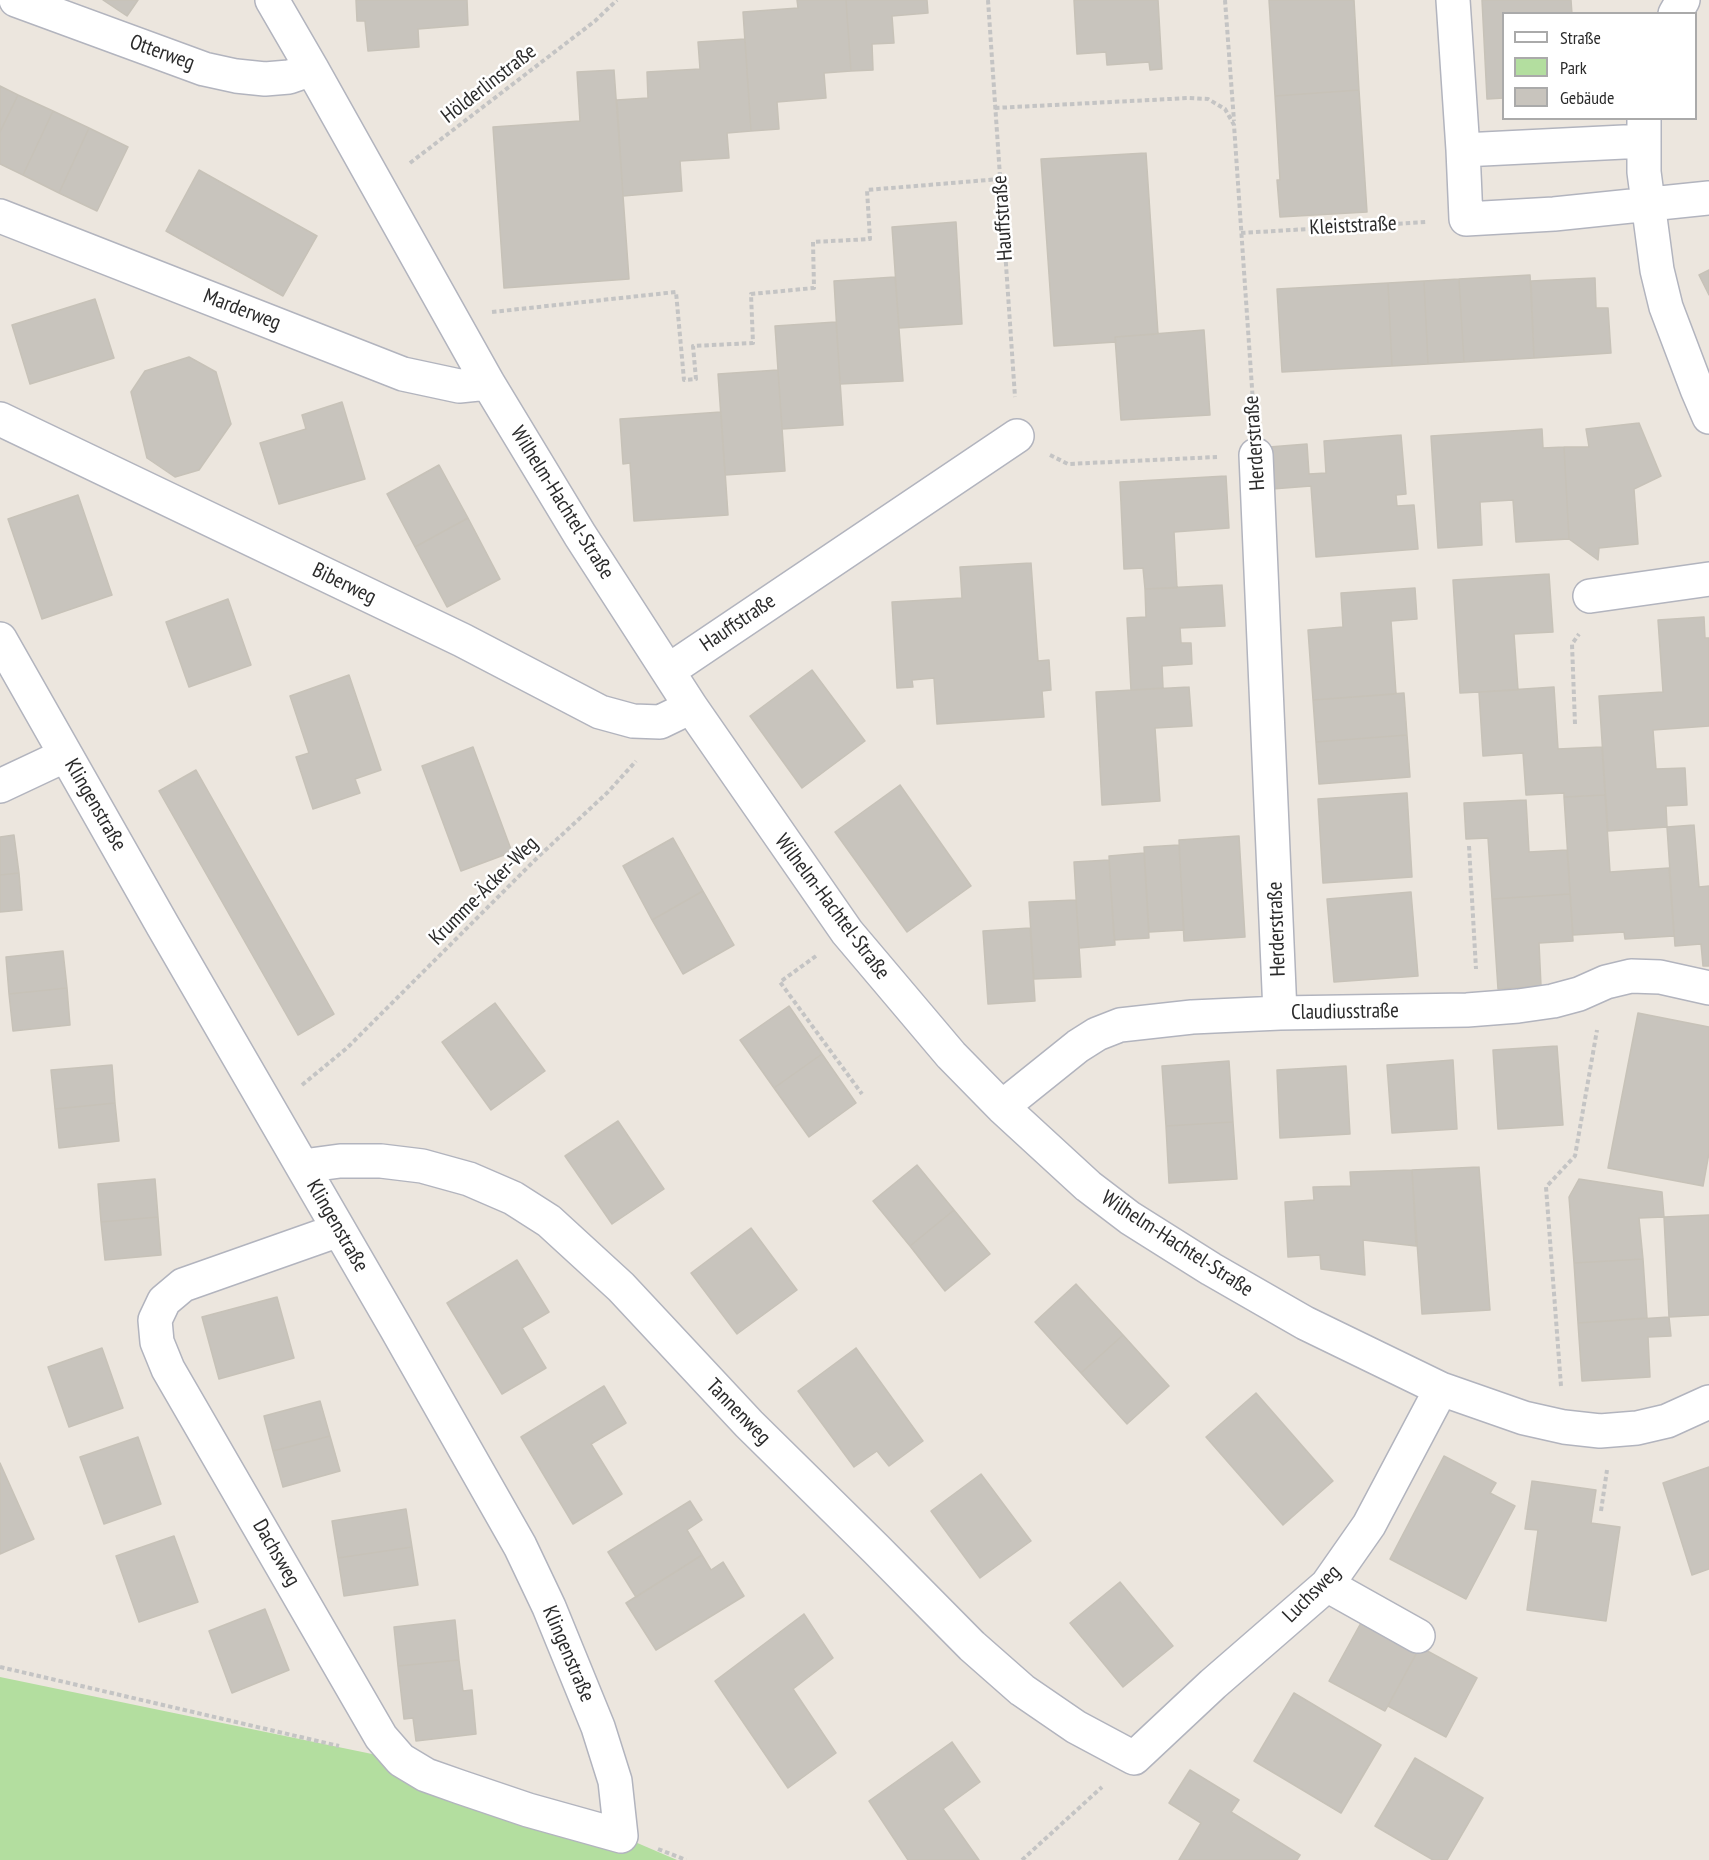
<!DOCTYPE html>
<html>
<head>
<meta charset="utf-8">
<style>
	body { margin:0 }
	#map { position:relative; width:1709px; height:1860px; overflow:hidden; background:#ece6de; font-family:"PT Sans Narrow",sans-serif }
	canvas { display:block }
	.legend { position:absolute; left:1502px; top:12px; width:195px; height:108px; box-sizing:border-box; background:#fff; border:2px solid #aaa; margin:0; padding:8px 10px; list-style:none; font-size:18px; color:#2b2b2b }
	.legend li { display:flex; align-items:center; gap:12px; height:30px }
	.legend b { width:30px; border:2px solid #aaa }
</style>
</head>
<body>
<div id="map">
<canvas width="1709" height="1860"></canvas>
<ul class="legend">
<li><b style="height:8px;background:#fff"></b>Straße</li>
<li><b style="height:16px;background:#b3de9f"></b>Park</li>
<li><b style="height:16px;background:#c8c4bd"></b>Gebäude</li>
</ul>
</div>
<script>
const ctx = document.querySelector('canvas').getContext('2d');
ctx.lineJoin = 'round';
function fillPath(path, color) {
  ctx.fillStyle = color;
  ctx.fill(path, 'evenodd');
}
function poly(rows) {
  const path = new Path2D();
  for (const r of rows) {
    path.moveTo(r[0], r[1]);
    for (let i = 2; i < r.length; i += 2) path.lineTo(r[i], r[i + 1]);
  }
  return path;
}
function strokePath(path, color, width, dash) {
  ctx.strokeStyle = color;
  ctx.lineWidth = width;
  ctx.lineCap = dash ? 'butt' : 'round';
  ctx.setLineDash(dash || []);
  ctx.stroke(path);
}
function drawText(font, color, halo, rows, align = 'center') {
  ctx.font = font + ' "PT Sans Narrow",sans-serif';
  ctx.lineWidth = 5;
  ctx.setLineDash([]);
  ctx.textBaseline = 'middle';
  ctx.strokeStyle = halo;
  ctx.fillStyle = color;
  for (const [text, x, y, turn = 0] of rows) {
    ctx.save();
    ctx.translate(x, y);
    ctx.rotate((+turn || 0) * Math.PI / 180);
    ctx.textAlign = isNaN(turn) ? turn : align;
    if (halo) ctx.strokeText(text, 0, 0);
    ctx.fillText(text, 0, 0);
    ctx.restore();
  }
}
const green = poly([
	[0,1677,401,1760,621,1836,677,1860,0,1860]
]);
const building = poly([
	[103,0,138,0,127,16,103,0],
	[356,0,467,0,468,25,418,29,419,47,368,51,365,21,357,21,356,0],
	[797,0,846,0,851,71,824,73,826,98,777,102,779,129,751,131,743,12,798,8,797,0],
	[846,0,927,0,928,13,892,16,894,43,872,44,873,70,851,71,846,0],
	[1074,0,1158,0,1162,69,1150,70,1149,62,1107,65,1106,52,1077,54,1074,0],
	[1269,0,1354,0,1359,90,1275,96,1269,0],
	[1482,0,1571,0,1572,14,1504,14,1504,98,1487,99,1482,0],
	[745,39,751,131,727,133,729,158,680,161,682,191,623,196,617,100,648,98,647,72,700,69,698,42,745,39],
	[614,70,629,279,504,288,493,127,580,121,577,72,614,70],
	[0,86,18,95,0,132,0,86],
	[1359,90,1367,212,1280,217,1277,180,1280,180,1275,96,1359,90],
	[18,95,53,111,23,175,0,164,0,132,18,95],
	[53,111,89,128,59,193,23,175,53,111],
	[89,128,128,147,97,211,59,193,89,128],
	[1146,153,1158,334,1115,337,1116,342,1054,346,1041,159,1146,153],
	[199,170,317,236,283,296,166,231,199,170],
	[956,222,962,324,899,328,892,227,956,222],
	[1709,270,1709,295,1699,275,1709,270],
	[1530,275,1534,358,1464,362,1459,279,1530,275],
	[895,277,903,381,840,384,834,281,895,277],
	[1595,278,1596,308,1608,308,1611,353,1534,358,1531,281,1595,278],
	[1459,279,1464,362,1428,364,1424,281,1459,279],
	[1424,281,1428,364,1392,366,1388,283,1424,281],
	[1388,283,1392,366,1282,372,1277,289,1388,283],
	[95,299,114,358,30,384,12,325,95,299],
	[836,322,843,425,782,429,775,326,836,322],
	[1204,330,1210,415,1121,420,1115,337,1204,330],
	[189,357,216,372,231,424,199,470,175,477,147,458,131,392,145,371,189,357],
	[778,370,785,471,725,475,718,374,778,370],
	[342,402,365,479,279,504,260,443,306,429,302,415,342,402],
	[721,412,728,515,634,521,630,463,623,464,620,419,721,412],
	[1639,423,1661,476,1634,489,1638,544,1599,548,1598,560,1569,539,1564,447,1589,447,1586,429,1639,423],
	[1542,429,1543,448,1564,447,1569,539,1516,542,1513,500,1480,502,1482,545,1438,548,1431,436,1542,429],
	[1401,435,1406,494,1396,495,1397,506,1414,505,1418,549,1316,557,1311,486,1272,489,1269,447,1307,444,1309,474,1326,473,1324,441,1401,435],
	[439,465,468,518,415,547,387,494,439,465],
	[1226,476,1229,528,1174,532,1177,588,1145,589,1143,568,1124,569,1120,482,1226,476],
	[78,495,112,595,42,619,8,519,78,495],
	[468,518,500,579,447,607,415,547,468,518],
	[1031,563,1038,661,1049,660,1051,690,1042,691,1044,717,937,724,934,678,912,680,913,687,897,688,892,602,962,598,960,567,1031,563],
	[1549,574,1553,632,1514,634,1518,690,1460,693,1453,580,1549,574],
	[1222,585,1225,626,1180,628,1181,643,1191,643,1192,664,1162,666,1163,688,1131,690,1127,618,1146,617,1145,589,1222,585],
	[1415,588,1417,619,1391,621,1396,694,1313,700,1308,630,1343,627,1341,593,1415,588],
	[228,599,251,665,189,687,166,622,228,599],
	[1704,617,1705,638,1709,638,1709,726,1653,730,1656,769,1685,768,1687,805,1666,806,1667,827,1608,831,1599,696,1663,692,1658,620,1704,617],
	[812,670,865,741,802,788,750,716,812,670],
	[349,675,381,770,355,779,360,793,313,809,296,757,309,753,290,696,349,675],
	[1189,687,1192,726,1155,728,1160,801,1102,805,1096,692,1189,687],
	[1554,687,1558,749,1602,747,1605,795,1564,797,1564,793,1526,795,1523,753,1483,756,1479,692,1554,687],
	[1404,693,1407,735,1316,742,1313,700,1404,693],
	[1407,735,1410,777,1319,784,1316,742,1407,735],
	[473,747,512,852,461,871,422,766,473,747],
	[196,770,334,1014,298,1035,159,791,196,770],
	[900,785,971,886,907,932,835,832,900,785],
	[1407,793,1412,877,1323,883,1318,799,1407,793],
	[1605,795,1610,872,1669,868,1674,936,1625,939,1624,932,1573,935,1564,797,1605,795],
	[1526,800,1529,852,1567,850,1570,894,1492,899,1488,838,1466,839,1464,803,1526,800],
	[1694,825,1699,887,1709,886,1709,966,1703,966,1701,944,1675,946,1667,827,1694,825],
	[14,835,19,873,0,875,0,837,14,835],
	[1239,836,1245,937,1184,941,1179,840,1239,836],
	[673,838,703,891,652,920,623,866,673,838],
	[1179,845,1184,930,1149,932,1144,847,1179,845],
	[1144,853,1149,938,1114,940,1109,856,1144,853],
	[1109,860,1115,945,1079,948,1074,862,1109,860],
	[19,873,22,910,0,912,0,875,19,873],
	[703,891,734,945,683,974,652,920,703,891],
	[1411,892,1418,976,1334,982,1327,899,1411,892],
	[1570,894,1573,941,1539,943,1541,986,1498,989,1492,899,1570,894],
	[1076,900,1081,977,1034,979,1029,902,1076,900],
	[1030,928,1035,1001,988,1004,983,931,1030,928],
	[63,951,67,988,9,994,6,957,63,951],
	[67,988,70,1025,13,1031,9,994,67,988],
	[495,1003,545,1071,491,1110,442,1042,495,1003],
	[789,1006,822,1054,774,1088,740,1040,789,1006],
	[1638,1013,1709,1027,1709,1153,1703,1186,1608,1168,1638,1013],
	[1557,1046,1563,1125,1498,1129,1493,1050,1557,1046],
	[822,1054,856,1103,809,1137,774,1088,822,1054],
	[1453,1060,1457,1129,1392,1133,1387,1065,1453,1060],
	[1229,1061,1233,1122,1166,1126,1162,1066,1229,1061],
	[112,1065,115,1103,55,1109,51,1070,112,1065],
	[1346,1066,1350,1134,1280,1138,1277,1070,1346,1066],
	[115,1103,119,1141,59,1148,55,1109,115,1103],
	[618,1121,664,1189,612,1224,565,1156,618,1121],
	[1233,1122,1237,1179,1169,1183,1166,1126,1233,1122],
	[917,1165,954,1210,910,1246,873,1201,917,1165],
	[1479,1167,1490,1310,1422,1314,1412,1170,1479,1167],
	[1412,1170,1416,1246,1363,1240,1365,1275,1321,1269,1320,1255,1288,1257,1285,1202,1314,1200,1313,1187,1351,1186,1350,1172,1412,1170],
	[155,1179,158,1217,101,1222,98,1184,155,1179],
	[1579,1179,1662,1192,1664,1217,1639,1218,1643,1259,1574,1263,1569,1197,1579,1179],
	[954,1210,990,1254,945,1291,910,1246,954,1210],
	[1709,1215,1709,1315,1669,1317,1664,1217,1709,1215],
	[158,1217,161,1255,105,1260,101,1222,158,1217],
	[751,1228,797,1290,737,1334,691,1273,751,1228],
	[1643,1259,1647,1318,1578,1323,1574,1263,1643,1259],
	[517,1260,549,1312,522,1328,546,1368,502,1394,447,1303,517,1260],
	[1076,1284,1123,1335,1081,1373,1035,1322,1076,1284],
	[277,1297,294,1358,219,1379,202,1317,277,1297],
	[1669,1317,1671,1336,1648,1337,1650,1377,1582,1381,1578,1323,1669,1317],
	[1123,1335,1169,1386,1127,1424,1081,1373,1123,1335],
	[102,1348,123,1408,69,1427,48,1367,102,1348],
	[856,1348,923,1441,889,1466,877,1451,854,1467,798,1391,856,1348],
	[604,1386,626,1423,591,1444,622,1494,573,1524,521,1437,604,1386],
	[1256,1393,1333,1481,1283,1525,1206,1437,1256,1393],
	[320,1401,330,1436,273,1451,264,1416,320,1401],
	[330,1436,340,1471,283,1487,273,1451,330,1436],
	[138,1437,161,1504,104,1524,80,1457,138,1437],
	[1444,1456,1496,1483,1490,1493,1515,1506,1466,1599,1390,1559,1444,1456],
	[0,1463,34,1539,0,1554,0,1463],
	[1709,1467,1709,1569,1692,1575,1663,1483,1709,1467],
	[981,1474,1031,1541,980,1578,931,1511,981,1474],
	[1532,1481,1596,1490,1591,1523,1620,1527,1606,1621,1527,1610,1538,1530,1525,1529,1532,1481],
	[690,1501,702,1520,687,1530,702,1555,636,1597,608,1552,690,1501],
	[406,1509,412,1547,338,1558,332,1521,406,1509],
	[174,1536,198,1602,139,1622,116,1556,174,1536],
	[412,1547,418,1585,344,1596,338,1558,412,1547],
	[702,1555,711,1570,723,1562,744,1596,656,1650,626,1603,702,1555],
	[1120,1582,1173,1646,1123,1687,1070,1623,1120,1582],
	[265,1609,289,1670,232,1693,209,1631,265,1609],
	[804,1614,833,1658,793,1689,836,1753,788,1788,715,1681,804,1614],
	[455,1620,459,1660,398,1666,394,1627,455,1620],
	[1362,1621,1417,1652,1385,1711,1329,1681,1362,1621],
	[1420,1647,1477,1678,1446,1737,1388,1706,1420,1647],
	[459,1660,463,1691,472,1690,476,1734,416,1741,413,1718,404,1719,398,1666,459,1660],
	[1294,1693,1381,1745,1341,1813,1254,1761,1294,1693],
	[952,1742,980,1782,943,1809,979,1860,908,1860,869,1801,952,1742],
	[1415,1758,1483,1798,1447,1860,1433,1860,1375,1826,1415,1758],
	[1190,1770,1239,1800,1231,1812,1300,1855,1297,1860,1179,1860,1201,1823,1169,1803,1190,1770]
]);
const path = poly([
	[988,0,1015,397],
	[1225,0,1234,121],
	[995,108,1189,98,1208,99,1225,109,1234,125,1254,417],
	[410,163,595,21,617,0],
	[1241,233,1426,222],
	[492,312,676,292,684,380,696,379,693,346,753,343,751,294,814,288,813,242,870,239,867,190,1000,179],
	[1050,455,1068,464,1217,457],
	[1575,724,1572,644,1579,634],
	[1469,846,1476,969],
	[816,956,780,982,862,1094],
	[302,1085,347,1048,538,857,608,792,636,761],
	[1561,1386,1546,1187,1575,1156,1597,1030],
	[1601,1511,1607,1470],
	[0,1667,339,1746],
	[658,1849,686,1860],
	[1022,1860,1102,1787]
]);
const minor = poly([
	[16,0,204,69,236,76,265,79,289,77,312,69],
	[272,0,312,69,488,383,580,535,691,707,847,932,951,1055,1002,1107,1088,1186,1130,1218,1211,1269,1305,1323,1441,1389,1524,1418,1564,1427,1600,1431,1637,1428,1667,1421,1709,1402],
	[1453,0,1463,150,1644,141],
	[1675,14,1683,0],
	[1644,120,1644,172,1657,270,1666,307,1697,389,1709,417],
	[1463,150,1466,219,1554,214,1709,198],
	[0,216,403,374,459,386,488,383],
	[0,419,462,640,600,712,633,721,660,722,691,707],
	[1256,455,1280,1013],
	[1590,596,1709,579],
	[0,639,163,926,396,1328,520,1546,549,1607,598,1727,615,1781,621,1836,528,1810,460,1787,426,1775,401,1760,381,1737,168,1369,157,1342,155,1320,164,1301,183,1285,339,1230],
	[668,671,1017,436],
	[0,786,66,755],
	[1002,1107,1078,1046,1097,1034,1120,1025,1192,1017,1280,1013,1467,1010,1518,1006,1553,1001,1579,994,1606,982,1631,976,1660,977,1709,988],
	[303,1166,340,1161,381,1161,422,1166,469,1179,513,1198,549,1221,621,1287,749,1424,876,1549,972,1646,1022,1690,1076,1727,1134,1758,1213,1684,1327,1585,1369,1525,1441,1389],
	[1327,1585,1418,1636]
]);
const streetNames = [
	["Otterweg",162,53,20],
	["Hölderlinstraße",489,84,-38],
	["Hauffstraße",1003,218,-94],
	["Kleiststraße",1353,226,-3],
	["Marderweg",242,310,21],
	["Herderstraße",1255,443,-94],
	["Wilhelm-Hachtel-Straße",562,503,58],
	["Biberweg",344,584,26],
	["Hauffstraße",738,623,-34],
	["Klingenstraße",95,805,60],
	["Krumme-Äcker-Weg",484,891,-45],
	["Wilhelm-Hachtel-Straße",832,907,53],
	["Herderstraße",1277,929,-92],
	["Claudiusstraße",1345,1012,-1],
	["Klingenstraße",337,1226,60],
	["Wilhelm-Hachtel-Straße",1177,1244,33],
	["Tannenweg",738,1412,46],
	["Dachsweg",276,1553,60],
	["Luchsweg",1312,1594,-45],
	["Klingenstraße",568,1654,67]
];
fillPath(green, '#b3de9f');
fillPath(building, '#c8c4bd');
strokePath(building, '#c7c2b8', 1.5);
strokePath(minor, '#b2b4be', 36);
strokePath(path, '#c4c4c4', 4, [4.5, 3]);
strokePath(minor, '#fff', 33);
drawText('21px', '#2b2b2b', '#fff', streetNames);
</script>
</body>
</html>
